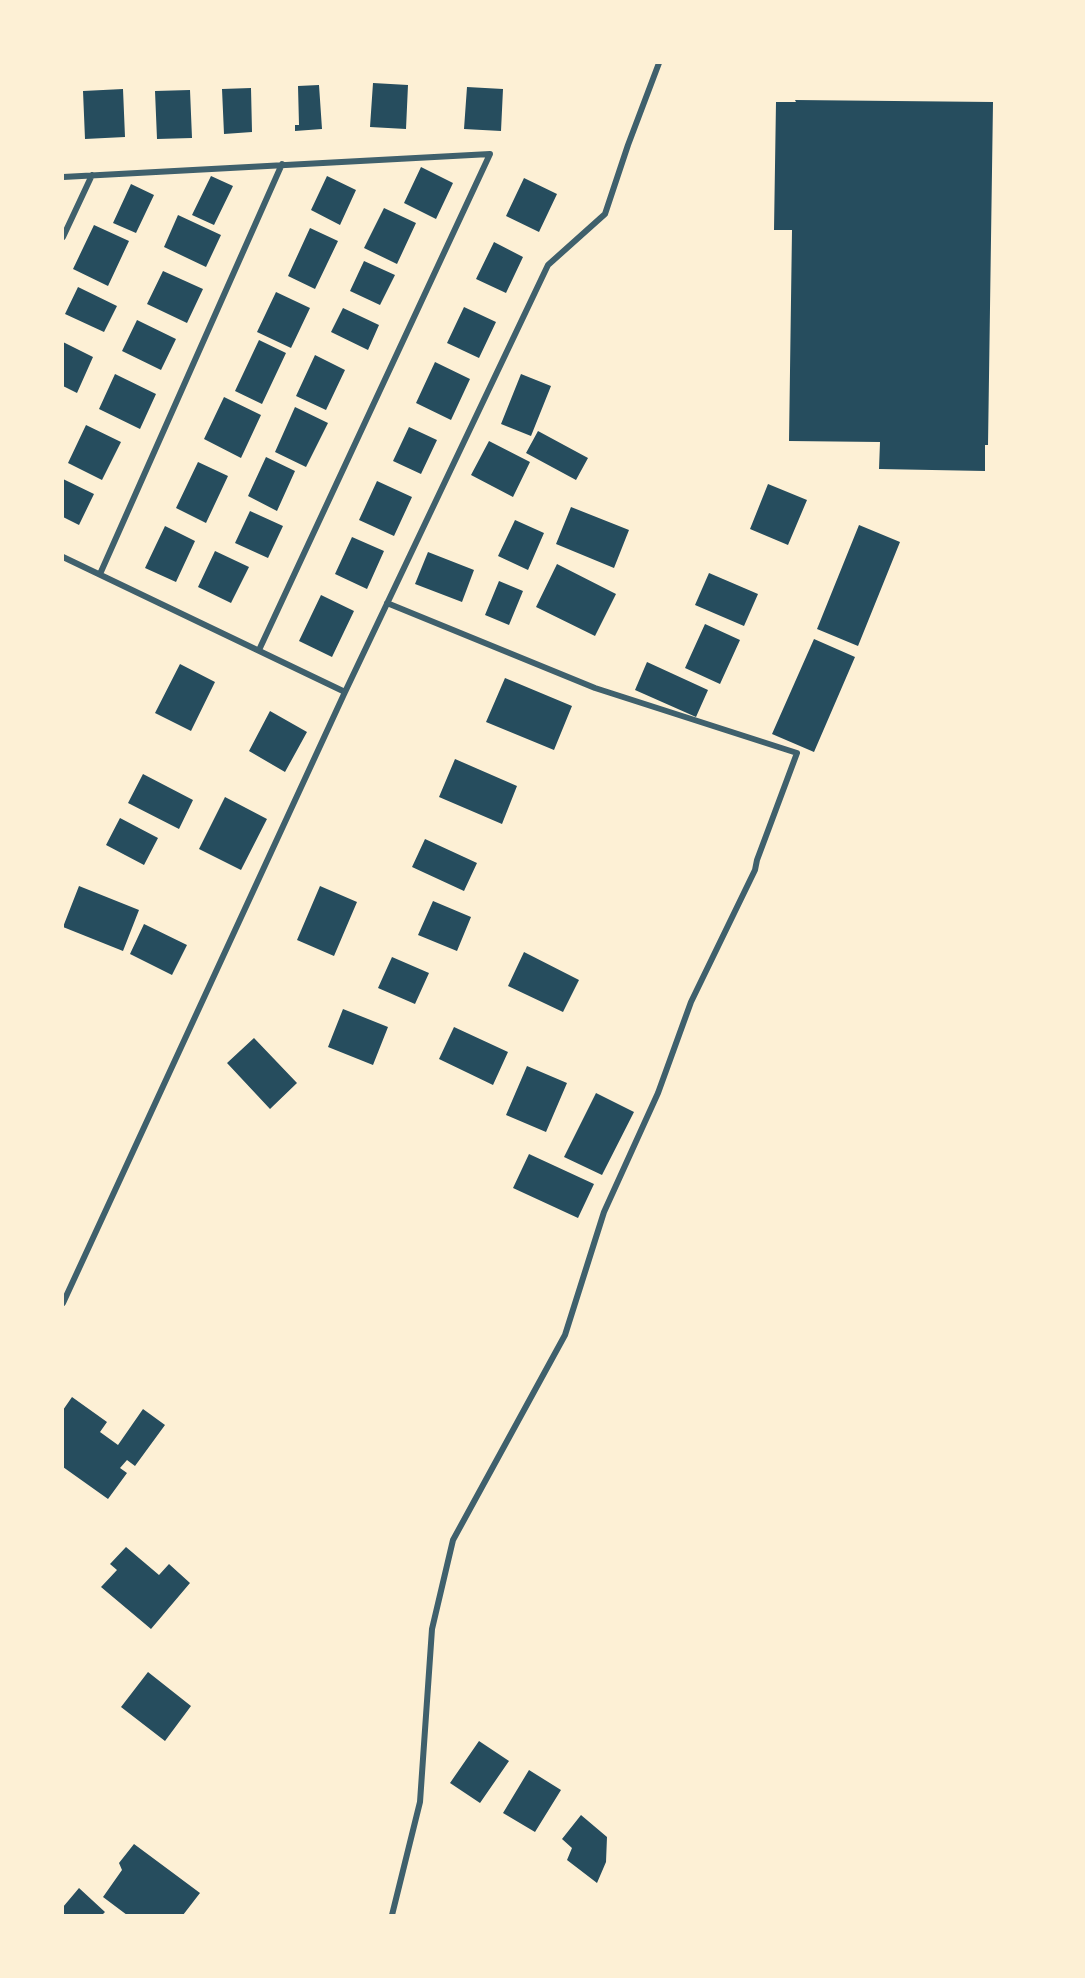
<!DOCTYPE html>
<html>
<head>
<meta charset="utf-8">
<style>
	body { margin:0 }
	#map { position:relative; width:1085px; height:1978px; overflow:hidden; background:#fdf0d5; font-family:"Noto Serif",serif }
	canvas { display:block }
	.frame { position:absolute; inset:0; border:64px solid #fdf0d5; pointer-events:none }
</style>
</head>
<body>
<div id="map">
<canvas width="1085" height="1978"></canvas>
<div class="frame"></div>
</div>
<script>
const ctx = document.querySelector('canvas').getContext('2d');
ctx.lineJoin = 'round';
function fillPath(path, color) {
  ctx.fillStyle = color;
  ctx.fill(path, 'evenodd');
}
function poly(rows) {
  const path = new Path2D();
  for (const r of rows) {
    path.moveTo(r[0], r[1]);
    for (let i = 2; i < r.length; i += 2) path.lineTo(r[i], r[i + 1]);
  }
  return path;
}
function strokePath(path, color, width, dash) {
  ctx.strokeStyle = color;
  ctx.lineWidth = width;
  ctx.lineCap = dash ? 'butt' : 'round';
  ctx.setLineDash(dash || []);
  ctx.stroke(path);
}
const building = poly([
	[373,83,408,85,406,129,370,127],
	[319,85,322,129,295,131,295,125,299,125,298,86],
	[467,87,503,89,501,131,464,129],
	[251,88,252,132,224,134,222,89],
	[123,89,125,137,85,139,83,91],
	[190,90,192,138,157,139,155,91],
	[795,100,993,102,988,445,985,445,985,471,879,469,880,442,789,441,792,230,774,230,776,102,796,102],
	[421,167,453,183,436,219,404,203],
	[211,176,233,186,214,225,192,215],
	[327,176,356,190,340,225,311,210],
	[524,178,557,194,539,232,506,216],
	[131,184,154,195,136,233,113,223],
	[384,208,416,223,397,264,364,248],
	[178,215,221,235,206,267,164,247],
	[94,225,129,241,108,286,73,269],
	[310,228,338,241,315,289,288,276],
	[494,242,523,257,506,293,476,279],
	[364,261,395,275,380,305,350,291],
	[163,271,203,289,187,323,147,304],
	[78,287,117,306,104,332,65,314],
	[276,292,310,308,291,348,257,332],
	[464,307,496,322,479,358,447,343],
	[343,308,379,325,368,350,331,332],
	[137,320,176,339,161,370,122,351],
	[259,340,286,353,262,404,235,391],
	[63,342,93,357,77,393,63,386],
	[315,355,345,370,326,410,296,396],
	[435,362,470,379,451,420,416,403],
	[115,374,156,394,140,429,99,409],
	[521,374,551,386,531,436,501,424],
	[224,397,261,415,241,458,204,439],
	[295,407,328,423,306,467,275,452],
	[86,425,121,442,102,480,68,463],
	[409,427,437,440,421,474,393,461],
	[538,431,588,458,576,480,526,453],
	[489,441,530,462,513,497,471,475],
	[266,457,295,471,277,511,248,496],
	[198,462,228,476,206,523,176,508],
	[63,479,94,494,79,525,63,517],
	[377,481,412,497,394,536,359,520],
	[768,484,807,500,788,545,750,529],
	[571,507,629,530,614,568,556,544],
	[250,511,283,526,268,558,235,543],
	[515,520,544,533,528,570,498,556],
	[859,525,900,542,858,646,817,629],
	[165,526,195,541,176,582,145,568],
	[352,537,384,551,367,589,335,574],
	[215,551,249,567,231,603,198,587],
	[428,552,474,570,462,602,415,584],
	[557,564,616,594,595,636,536,607],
	[709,573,758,594,744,626,695,605],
	[499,581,523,591,509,625,485,615],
	[321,595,354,611,332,657,299,641],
	[705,624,740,640,720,684,685,668],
	[814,639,855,657,814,752,772,734],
	[647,662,708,690,696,717,635,690],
	[180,664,215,682,191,731,155,713],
	[505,678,572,706,554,750,486,722],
	[270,711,307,732,285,772,249,751],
	[455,759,517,786,502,824,439,797],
	[143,774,193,800,179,829,128,803],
	[225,797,267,819,241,870,199,849],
	[120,818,158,838,144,865,106,845],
	[425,839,477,863,464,891,412,867],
	[79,886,139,910,123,951,63,927],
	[320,886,357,902,334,956,297,940],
	[433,901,471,917,457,951,418,935],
	[144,924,187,945,172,975,130,954],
	[524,952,579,980,563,1012,508,986],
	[392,957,429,973,415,1004,378,988],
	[343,1009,388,1027,373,1065,328,1047],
	[454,1027,508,1052,493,1085,439,1059],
	[254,1038,297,1083,270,1109,227,1063],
	[527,1066,567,1083,546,1132,506,1115],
	[596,1093,634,1112,602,1175,564,1157],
	[529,1154,594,1184,578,1218,513,1188],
	[72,1397,107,1422,100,1432,118,1445,143,1409,165,1425,135,1466,127,1460,120,1468,127,1473,108,1499,63,1467,63,1410],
	[126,1547,159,1575,169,1564,190,1583,151,1629,101,1587,117,1570,110,1564],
	[148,1672,191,1706,165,1741,121,1707],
	[479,1741,509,1761,480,1803,450,1783],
	[529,1770,561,1790,535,1832,503,1813],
	[581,1815,607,1837,606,1862,597,1883,567,1860,572,1848,562,1839],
	[134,1844,200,1893,183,1915,127,1915,103,1897,122,1870,119,1863],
	[79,1888,105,1912,102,1915,63,1915,63,1907]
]);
const minor = poly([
	[63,177,490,154,259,650],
	[63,237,92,175],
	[63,557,345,692],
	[100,574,282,164],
	[387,603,595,688,797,753,757,860,755,870,691,1002,658,1093,604,1212,565,1335,453,1540,432,1629,420,1802,392,1915],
	[63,1303,345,692,548,265,605,214,628,145,659,63]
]);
fillPath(building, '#264d5e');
strokePath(minor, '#3f606c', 6);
</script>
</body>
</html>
